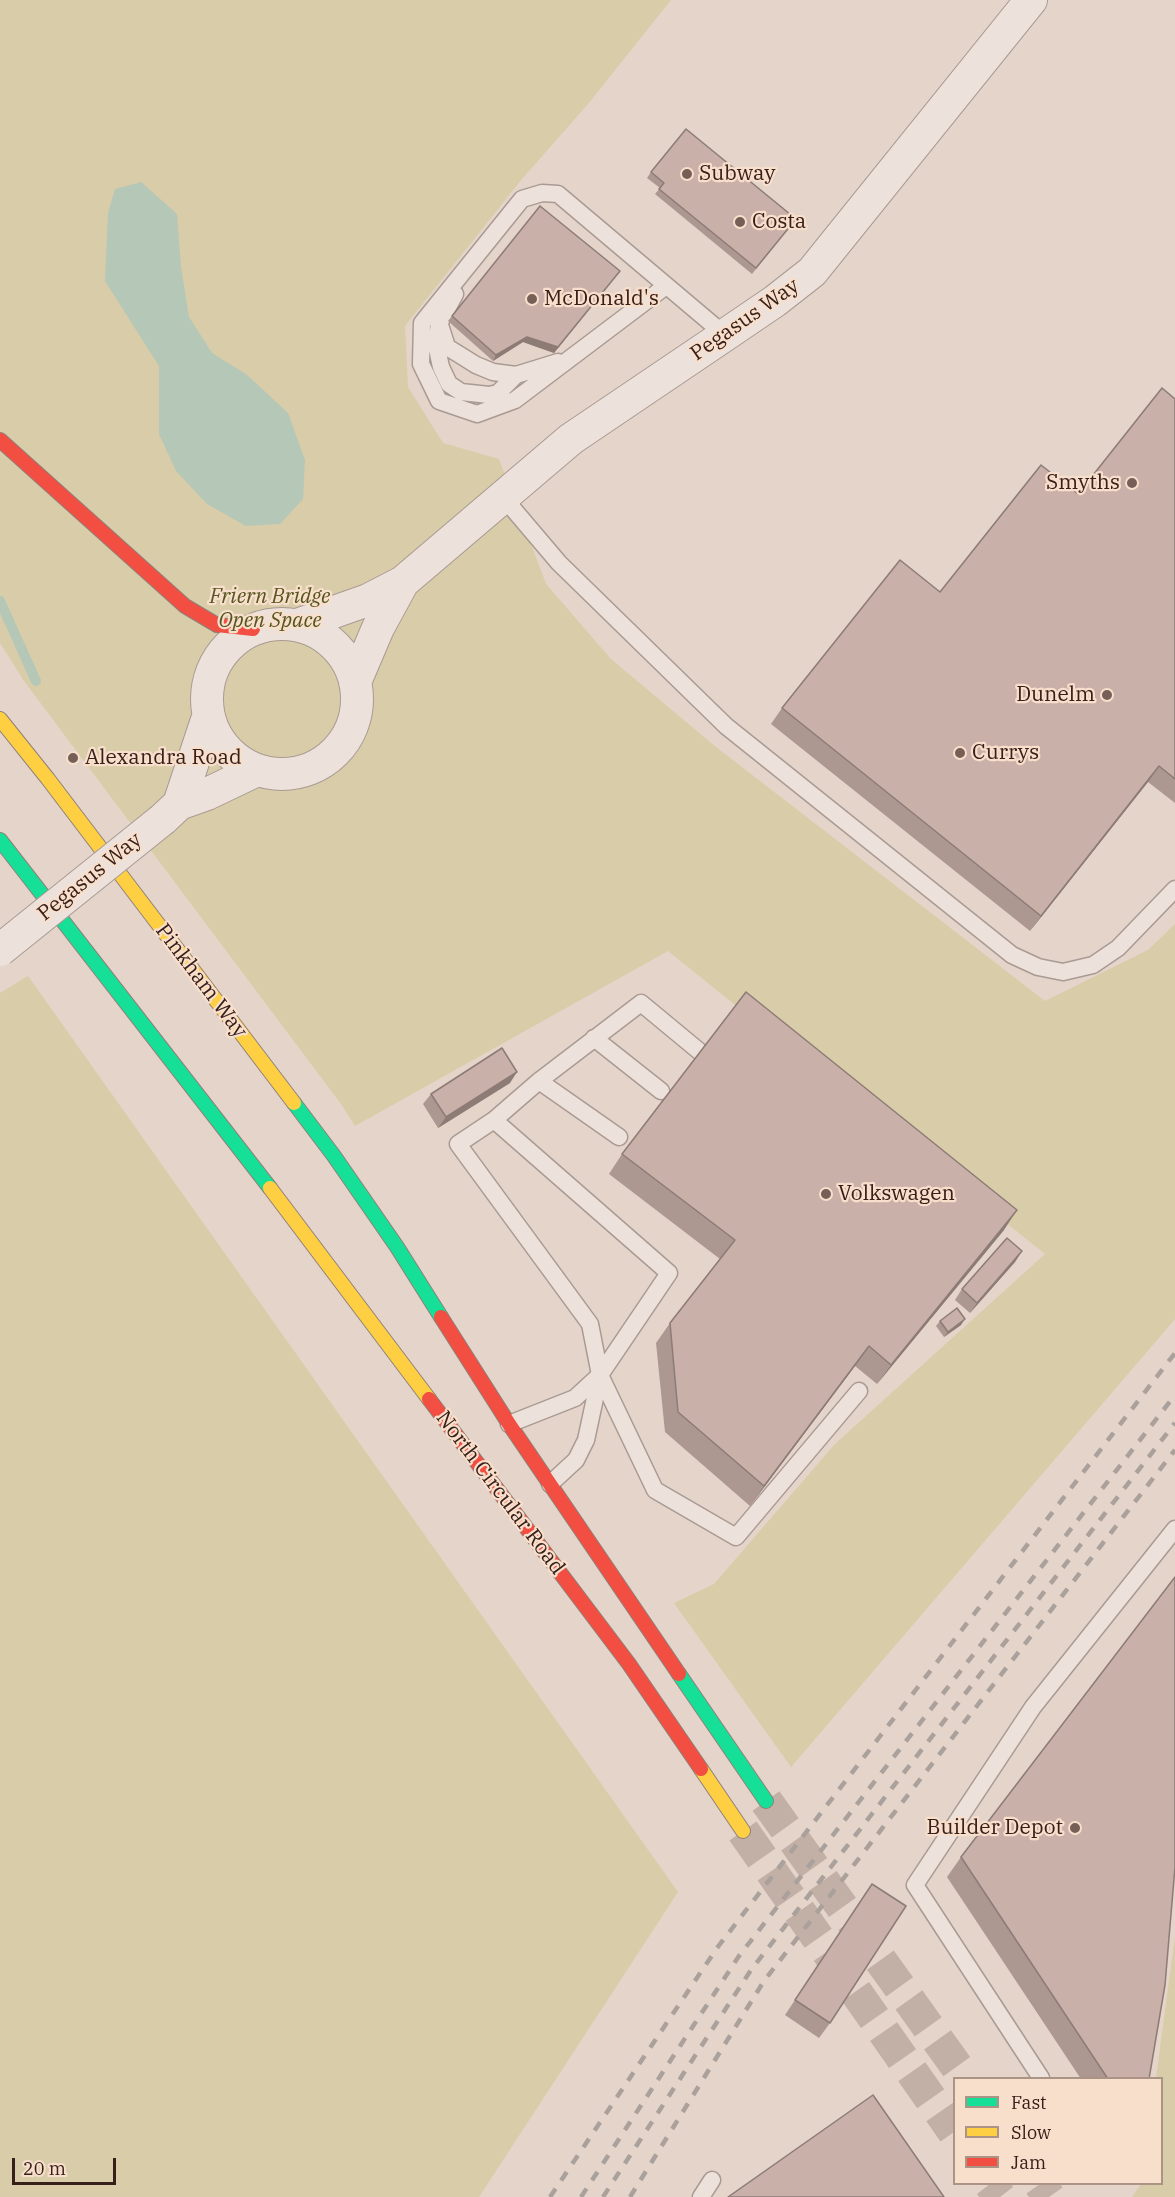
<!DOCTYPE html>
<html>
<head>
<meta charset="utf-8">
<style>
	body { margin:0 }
	#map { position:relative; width:1175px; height:2197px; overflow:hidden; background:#e5d4c9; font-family:"IBM Plex Serif",serif }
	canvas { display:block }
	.legend { position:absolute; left:953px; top:2077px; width:210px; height:108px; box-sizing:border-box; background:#f8dfcc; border:2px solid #ab9385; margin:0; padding:8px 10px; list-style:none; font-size:18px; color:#38201a }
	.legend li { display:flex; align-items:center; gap:12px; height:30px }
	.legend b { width:30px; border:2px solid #ab9385 }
	.scale { position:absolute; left:12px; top:2158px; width:104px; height:27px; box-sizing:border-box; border:3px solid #38201a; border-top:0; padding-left:8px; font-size:18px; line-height:21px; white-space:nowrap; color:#38201a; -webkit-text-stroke:4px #f8dfcc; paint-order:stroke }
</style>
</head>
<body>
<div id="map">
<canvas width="1175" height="2197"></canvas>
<ul class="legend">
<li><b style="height:8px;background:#16e098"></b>Fast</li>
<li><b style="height:8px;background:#ffcf43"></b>Slow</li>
<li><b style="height:8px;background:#f24e42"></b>Jam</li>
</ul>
<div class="scale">20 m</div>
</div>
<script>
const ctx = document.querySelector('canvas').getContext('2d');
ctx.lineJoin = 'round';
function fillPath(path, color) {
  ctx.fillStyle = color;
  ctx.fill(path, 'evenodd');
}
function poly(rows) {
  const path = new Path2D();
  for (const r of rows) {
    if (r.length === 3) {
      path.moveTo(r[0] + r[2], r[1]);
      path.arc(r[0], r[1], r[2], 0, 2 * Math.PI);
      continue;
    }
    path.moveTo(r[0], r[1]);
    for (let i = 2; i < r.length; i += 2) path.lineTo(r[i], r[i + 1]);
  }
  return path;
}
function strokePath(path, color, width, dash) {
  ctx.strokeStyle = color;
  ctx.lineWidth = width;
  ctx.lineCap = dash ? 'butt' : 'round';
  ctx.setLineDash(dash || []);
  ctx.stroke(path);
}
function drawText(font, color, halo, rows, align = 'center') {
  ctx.font = font + ' "IBM Plex Serif",serif';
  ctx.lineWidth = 4.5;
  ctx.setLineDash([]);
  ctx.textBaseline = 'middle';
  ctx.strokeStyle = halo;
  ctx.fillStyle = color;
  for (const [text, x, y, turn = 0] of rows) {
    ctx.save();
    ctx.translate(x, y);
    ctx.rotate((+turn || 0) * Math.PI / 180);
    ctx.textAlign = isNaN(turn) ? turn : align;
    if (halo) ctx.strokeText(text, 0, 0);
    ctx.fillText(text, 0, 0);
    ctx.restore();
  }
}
const green = poly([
	[0,0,671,0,588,104,522,179,405,326,408,387,443,443,499,459,546,584,611,659,716,747,1045,1001,1148,950,1175,924,1175,1319,791,1767,674,1603,714,1584,835,1444,1045,1254,668,951,355,1126,341,1104,24,681,0,643],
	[28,976,678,1892,479,2197,0,2197,0,993],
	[1175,1936,1175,2197,1132,2197,1141,2184,1162,2184,1162,2078,1156,2078]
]);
const water = poly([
	[141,182,177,214,181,267,189,317,212,353,246,374,288,413,305,460,303,499,280,524,246,526,207,504,176,471,159,434,159,366,105,281,108,213,115,189]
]);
const stream = poly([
	[0,601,36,681]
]);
const highwayTunnel = poly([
	[766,1801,965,2078],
	[743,1831,954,2132],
	[990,2184,1000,2197],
	[1040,2184,1049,2197]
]);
const lane = poly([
	[666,286,515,400,477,414,439,401,421,364,422,323,522,199,542,193,558,194,725,335],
	[455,294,439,324,436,344,441,367,449,384,461,392,489,395,498,393,516,375,558,362],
	[441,328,447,347,460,355,476,365,493,372,516,375],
	[503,497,559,563,726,726,1012,955,1038,967,1063,972,1093,965,1118,948,1175,889],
	[594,1038,661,1091],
	[539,1081,619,1137],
	[494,1120,539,1081,641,1003,699,1051],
	[600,1375,655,1490,736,1537,859,1391],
	[509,1424,575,1398,600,1375,590,1324,458,1144,494,1120,669,1273,600,1375,586,1440,576,1460,550,1484],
	[1041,2078,915,1885,1033,1707,1175,1529],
	[701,2197,712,2180]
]);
const street = poly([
	[403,582,571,439,725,335,775,301,812,272,1031,0],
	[282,699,75],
	[297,625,368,600,403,582,378,628,355,682],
	[179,804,208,717],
	[163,819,179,804,207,794,255,771]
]);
const fast = poly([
	[0,840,270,1188],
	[294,1103,334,1156,397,1247,441,1317],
	[679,1674,766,1801]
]);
const slow = poly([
	[0,719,48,779,294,1103],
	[270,1188,429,1399],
	[701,1769,743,1831]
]);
const jam = poly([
	[0,440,185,606,217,625,253,629],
	[441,1317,509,1424,679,1674],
	[429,1399,629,1664,701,1769]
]);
const rail = poly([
	[550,2197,717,1948,1175,1353],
	[581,2197,739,1956,1175,1395],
	[603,2197,751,1970,1175,1423],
	[630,2197,764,1981,1175,1450]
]);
const streetBridge = poly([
	[0,950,163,819]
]);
const wall = poly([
	[651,172,796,219,752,274,655,194,660,188,647,178],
	[620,271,554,353,523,342,493,361,448,321,452,316],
	[1175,399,1175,803,1148,782,1030,931,771,724,782,708,940,592,1078,494],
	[510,1083,438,1128,423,1104,431,1094],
	[622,1154,1004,1230,877,1384,855,1366,750,1506,665,1432,656,1343,670,1323,720,1259,609,1174],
	[1022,1251,1015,1262,970,1313,955,1300,962,1289],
	[940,1321,961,1325,944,1337,936,1326],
	[961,1857,1149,2079,1081,2079,947,1877],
	[872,1884,830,2023,819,2038,785,2015]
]);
const shadedWall = poly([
	[620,271,554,353,523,342,493,361,496,355],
	[1159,766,1148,782,1030,931,1041,916],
	[517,1072,510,1083,438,1128,446,1117],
	[1017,1210,1004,1230,877,1384,891,1365],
	[1022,1251,1015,1262,970,1313,977,1303],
	[965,1319,961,1325,944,1337,948,1332],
	[869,1346,855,1366,750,1506,764,1486]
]);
const building = poly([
	[686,129,796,219,756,268,659,189,664,183,651,172,686,129],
	[540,206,620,271,558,347,527,337,496,355,452,316,540,206],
	[1162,388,1175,399,1175,779,1159,766,1041,916,782,708,900,560,940,592,1041,465,1078,494,1162,388],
	[746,992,1017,1210,891,1365,869,1346,764,1486,678,1412,670,1323,735,1240,622,1154,746,992],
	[502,1048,517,1072,446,1117,431,1094,502,1048],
	[1007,1238,1022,1251,977,1303,962,1289,1007,1238],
	[957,1308,965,1319,948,1332,940,1321,957,1308],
	[1175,1577,1175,1867,1165,1985,1149,2079,1108,2079,961,1857,1175,1577],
	[872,1884,906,1906,830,2023,795,2000,872,1884],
	[873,2095,944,2197,728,2197,873,2095]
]);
const markers = [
	[687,174,6,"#755f57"],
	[740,222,6,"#755f57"],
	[532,299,6,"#755f57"],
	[1132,483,6,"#755f57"],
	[1107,695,6,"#755f57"],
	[960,753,6,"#755f57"],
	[73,758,6,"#755f57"],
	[826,1194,6,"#755f57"],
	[1075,1828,6,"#755f57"]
];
const poiNames = [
	["Subway",699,174],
	["Costa",752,222],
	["McDonald's",544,299],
	["Smyths",1120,483,"right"],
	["Dunelm",1095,695,"right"],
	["Currys",972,753],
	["Alexandra Road",85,758],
	["Volkswagen",838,1194],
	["Builder Depot",1063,1828,"right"]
];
const streetNames = [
	["Pegasus Way",745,320,-35],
	["Pegasus Way",90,877,-39],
	["Pinkham Way",201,981,53],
	["North Circular Road",500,1493,53]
];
const parkNames = [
	["Friern Bridge",270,597],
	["Open Space",270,621]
];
fillPath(green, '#d9cca9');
fillPath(water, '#b5c7b7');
strokePath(stream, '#b5c7b7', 10);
strokePath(highwayTunnel, '#c2b0a6', 33, [33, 16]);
strokePath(lane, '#a99a93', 19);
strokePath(street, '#a99a93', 34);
strokePath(fast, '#8f8079', 16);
strokePath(slow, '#8f8079', 16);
strokePath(jam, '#8f8079', 16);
strokePath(lane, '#ede2db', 16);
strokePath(street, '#ede2db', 32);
strokePath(fast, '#16e098', 14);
strokePath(slow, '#ffcf43', 14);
strokePath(jam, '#f24e42', 14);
strokePath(rail, '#aba19c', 4.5, [10, 10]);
strokePath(streetBridge, '#a99a93', 34, []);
strokePath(streetBridge, '#ede2db', 32);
fillPath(wall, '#ad9791');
fillPath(shadedWall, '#8d7b76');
fillPath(building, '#c9b0a9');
strokePath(building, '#8d7b76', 1.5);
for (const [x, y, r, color] of markers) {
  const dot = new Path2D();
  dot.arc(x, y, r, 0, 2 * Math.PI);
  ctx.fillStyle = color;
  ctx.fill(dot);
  strokePath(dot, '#f8dfcc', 2);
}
drawText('21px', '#38201a', '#f8dfcc', poiNames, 'left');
drawText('21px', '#38201a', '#f8dfcc', streetNames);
drawText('italic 21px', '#56551f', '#f8dfcc', parkNames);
</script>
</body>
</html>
